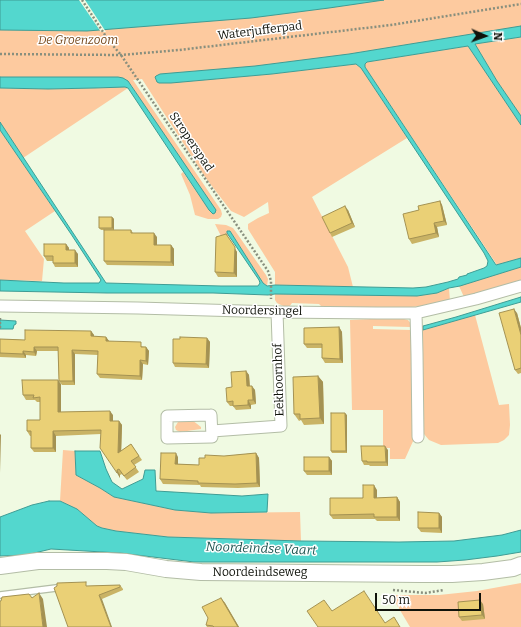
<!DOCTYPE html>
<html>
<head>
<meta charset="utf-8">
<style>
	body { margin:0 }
	#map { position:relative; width:521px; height:627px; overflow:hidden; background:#f0fae2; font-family:Bitter,serif }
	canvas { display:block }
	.north { position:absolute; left:465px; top:16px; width:40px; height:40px; -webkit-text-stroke:3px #fff; paint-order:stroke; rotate:92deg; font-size:11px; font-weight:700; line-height:16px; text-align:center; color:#10130b }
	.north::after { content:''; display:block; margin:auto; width:14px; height:18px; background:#10130b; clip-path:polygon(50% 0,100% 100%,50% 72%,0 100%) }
	.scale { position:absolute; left:375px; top:593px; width:106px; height:18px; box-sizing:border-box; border:2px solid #10130b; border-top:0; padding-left:5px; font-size:12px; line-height:14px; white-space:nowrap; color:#10130b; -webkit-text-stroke:3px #fff; paint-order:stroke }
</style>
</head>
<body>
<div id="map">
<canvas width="521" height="627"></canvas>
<div class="north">N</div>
<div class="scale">50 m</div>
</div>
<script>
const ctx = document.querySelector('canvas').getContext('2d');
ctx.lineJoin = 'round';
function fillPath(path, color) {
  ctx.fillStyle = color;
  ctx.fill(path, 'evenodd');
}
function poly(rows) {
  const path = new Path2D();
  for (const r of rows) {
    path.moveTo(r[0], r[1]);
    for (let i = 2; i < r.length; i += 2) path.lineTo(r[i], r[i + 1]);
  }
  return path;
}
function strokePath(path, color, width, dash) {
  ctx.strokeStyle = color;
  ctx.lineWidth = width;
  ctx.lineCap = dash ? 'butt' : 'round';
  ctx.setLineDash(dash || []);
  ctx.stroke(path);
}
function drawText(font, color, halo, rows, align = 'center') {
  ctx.font = font + ' Bitter,serif';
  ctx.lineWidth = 3;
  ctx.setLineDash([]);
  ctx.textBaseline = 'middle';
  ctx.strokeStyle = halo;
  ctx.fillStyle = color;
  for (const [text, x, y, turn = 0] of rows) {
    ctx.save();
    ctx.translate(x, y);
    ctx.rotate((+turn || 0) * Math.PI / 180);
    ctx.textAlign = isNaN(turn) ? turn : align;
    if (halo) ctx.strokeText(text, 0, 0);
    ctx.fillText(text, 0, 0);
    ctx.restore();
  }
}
const green = poly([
	[0,0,521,0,521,32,159,83,272,74,356,64,361,68,407,138,312,197,348,267,353,287,275,285,275,272,248,229,248,224,258,218,269,213,268,202,244,217,231,211,205,177,142,79,133,80,221,210,222,214,221,217,218,219,208,219,195,215,190,195,181,174,183,172,211,213,132,86,127,81,0,81],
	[521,37,521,116,497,81,475,44],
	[468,46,521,125,521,258,497,265,365,67,365,64,367,62],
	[113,87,125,87,128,88,23,158,0,122,0,88,49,89,95,88],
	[0,130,55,211,25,231,44,259,42,281,0,280],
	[215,224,226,225,233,228,236,232,266,275,268,279,267,286,263,283,230,231,227,233,229,236,222,238],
	[521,267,521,280,492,289,464,297,459,286],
	[449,288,450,301,425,306,411,307,323,308,319,304,292,303,289,307,285,307,277,303,275,300,275,294,417,296,437,293],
	[475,315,499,405,509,404,510,425,509,435,504,440,498,443,441,445,429,440,424,434,421,427,421,326,423,326,424,330],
	[374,317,380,317,383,319,400,318,408,320,412,325,414,439,405,459,390,459,390,448,383,448,383,410,352,410,350,320,371,319],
	[373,326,410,327,411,330,373,329],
	[192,420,201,427,201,429,180,432,176,430,175,427,178,422],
	[63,450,75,451,76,475,100,488,114,497,175,510,211,513,300,512,301,541,168,537,116,531,102,528,97,526,77,509,60,501],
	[521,583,521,627,410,627,391,595,439,595,477,591]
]);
const water = poly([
	[0,0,384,0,329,8,251,18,87,31,0,30,0,0],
	[521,26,521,37,475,44,497,81,521,116,521,125,468,46,367,62,365,64,365,67,496,265,521,258,521,267,460,286,449,288,437,293,417,296,275,294,268,295,213,293,107,293,0,291,0,280,64,283,99,283,101,280,71,234,0,130,0,122,106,283,221,286,258,286,260,283,259,280,227,233,227,231,230,231,263,283,267,286,275,285,413,288,426,287,448,282,458,279,459,277,467,275,467,274,484,268,487,266,488,261,484,253,361,68,356,64,272,74,171,83,159,83,157,82,155,77,156,76,160,74,255,66,349,54,521,26],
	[0,77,118,77,123,78,128,81,216,210,215,213,213,214,209,210,128,88,125,87,95,88,48,89,0,88,0,77],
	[521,297,521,302,423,330,423,326,456,317,521,297],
	[0,320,16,321,16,324,14,325,13,329,0,329,0,320],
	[75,451,100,451,106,469,112,482,122,489,143,479,145,470,155,470,156,491,242,496,268,494,267,512,211,513,175,510,114,497,100,488,76,475,75,451],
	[49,501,60,501,77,509,97,526,102,528,116,531,168,537,301,541,399,542,454,541,502,535,521,530,521,552,497,556,465,560,437,562,194,562,120,553,51,549,26,555,0,556,0,517,32,505,49,501]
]);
const pier = poly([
	[79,0,85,0,106,32,101,32]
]);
const path = poly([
	[82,0,109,41,121,55,268,271,271,281,271,299],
	[0,54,121,55,179,50,391,25,521,4],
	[0,328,0,317],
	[393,590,425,593,444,590]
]);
const lane = poly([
	[0,595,56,588]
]);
const street = poly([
	[0,306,138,308,277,312,377,313,416,313,476,299,521,286],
	[416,313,417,354,418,437],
	[211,415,212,437,167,438,167,416,211,415],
	[212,431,281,426,277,312]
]);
const secondary = poly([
	[0,566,38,561,107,561,126,562,166,569,201,572,420,574,452,574,483,572,513,568,521,565]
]);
const wall = poly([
	[440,201,442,205,447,225,437,227,439,237,412,244,409,239,419,210],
	[348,210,355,227,332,237,330,233],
	[112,217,114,219,114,230,131,230,133,233,157,237,157,245,171,245,174,249,174,266,107,265,104,261,104,230,101,230,99,228],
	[229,238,237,252,237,277,218,277,215,272],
	[66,244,69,248,69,250,78,254,78,267,55,267,53,263,53,261,47,261,44,256],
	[517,313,521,328,521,373,518,374,515,370],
	[339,327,342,332,343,363,325,363,322,358,322,348,307,348,304,344],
	[91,331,94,335,94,336,106,337,109,341,146,347,149,351,148,365,143,364,142,380,100,378,97,374,98,355,75,354,75,385,62,385,59,381,58,351,37,351,36,356,26,355,26,358,0,357,0,339,25,340],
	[207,338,210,342,209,368,175,367,173,363],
	[246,371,249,375,250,386,255,390,256,404,251,405,251,409,236,410,233,406,230,406,227,402,232,387],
	[318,376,323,382,324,424,304,425,301,420,299,421,294,414],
	[61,384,61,412,113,415,113,421,119,421,122,425,121,451,131,444,142,460,134,465,139,472,127,480,122,474,120,475,120,478,101,434,56,436,56,452,34,452,31,448,31,436,30,436,27,431,40,420,40,402,37,402,35,400,26,400,23,395],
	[347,415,347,453,332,453,331,451],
	[388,450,388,466,370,466,369,465,364,465,362,461],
	[256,453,259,458,260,487,238,488,201,487,200,485,163,484,160,479,178,457,178,464,199,465,205,458],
	[329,457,332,461,332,475,307,475,304,471],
	[377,490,377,498,397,497,400,502,400,521,377,521,375,519,333,519,330,515],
	[439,513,442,517,442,533,421,532,418,528],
	[120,585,123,589,123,590,102,599,88,586],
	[221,598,225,603,239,627,207,627,206,625],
	[483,604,485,619,462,621,459,617]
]);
const shadedWall = poly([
	[440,201,442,205,447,225,444,221],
	[345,206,348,210,355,227,352,223],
	[112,217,114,219,114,230,112,228],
	[434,223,437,227,439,237,436,233],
	[154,233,157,237,157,249,154,245],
	[226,234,237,252,237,277,234,273],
	[66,244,69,248,69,254,66,250],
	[171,245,174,249,174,266,171,262],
	[75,250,78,254,78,267,75,263],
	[514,309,517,313,521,328,521,335],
	[339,327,342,332,343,363,340,359],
	[91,331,94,335,94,340,91,336],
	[106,337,109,341,109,345,106,341],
	[207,338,210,342,209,368,206,364],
	[34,347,37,351,36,356,34,352],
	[146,347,149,351,148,365,146,361],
	[72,350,75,354,75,385,73,381],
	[23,351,26,355,26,358,23,354],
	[140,360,143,364,142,380,140,376],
	[246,371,249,375,250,391,247,386],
	[318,376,323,382,324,424,320,418],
	[58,380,61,384,61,416,58,412],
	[252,386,255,390,256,404,253,400],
	[248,400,251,405,251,409,248,405],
	[110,411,113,415,113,425,110,421],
	[345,413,347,415,347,453,346,451],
	[119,421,122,425,121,458,118,453],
	[53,431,56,436,56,452,53,448],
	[0,434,1,435,0,473],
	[385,446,388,450,388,466,386,462],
	[176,453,178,457,178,468,175,464],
	[256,453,259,458,260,487,257,483],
	[329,457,332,461,332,475,329,471],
	[117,470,120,475,120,478,117,473],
	[374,485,377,490,377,502,374,498],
	[397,497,400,502,400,521,397,517],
	[439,513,442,517,442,533,439,528],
	[39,593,43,599,47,627,43,627],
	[99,595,102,599,112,627,111,627],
	[221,598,225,603,239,627,238,627],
	[480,600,483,604,485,619,482,615]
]);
const building = poly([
	[440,201,444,221,434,223,436,233,409,239,403,214,419,210,418,206,440,201],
	[345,206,352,223,330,233,322,217,345,206],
	[99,217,112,217,112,228,99,228,99,217],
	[104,230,131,230,131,233,154,233,154,245,171,245,171,262,104,261,104,230],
	[226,234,235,247,234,273,215,272,216,237,226,234],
	[44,244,66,244,66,250,75,250,75,263,53,263,53,256,44,256,44,244],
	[514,309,521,335,521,368,515,370,499,313,514,309],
	[339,327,340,359,322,358,322,344,304,344,304,328,339,327],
	[25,330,91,331,91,336,106,337,106,341,141,342,141,347,146,347,146,361,140,360,140,376,97,374,98,351,72,350,73,381,59,381,58,347,34,347,34,352,23,351,23,354,0,353,0,339,25,340,25,330],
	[180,337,207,338,206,364,173,363,173,339,180,339,180,337],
	[246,371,247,386,252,386,253,400,248,400,248,405,233,406,233,401,227,402,226,388,232,387,231,372,246,371],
	[318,376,320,418,300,419,300,414,294,414,293,377,318,376],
	[22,380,58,380,58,412,110,411,110,421,119,421,118,453,131,444,139,456,131,461,136,467,124,476,119,469,117,470,117,473,100,448,101,430,53,431,53,448,31,448,31,431,27,431,27,420,40,420,40,397,33,398,34,395,23,395,22,380],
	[331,413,345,413,346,451,331,451,331,413],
	[361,446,385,446,386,462,367,462,367,461,362,461,361,446],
	[161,453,176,453,175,464,199,465,199,458,205,458,205,455,224,456,256,453,257,483,235,484,198,483,198,481,160,479,161,453],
	[304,457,329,457,329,471,304,471,304,457],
	[363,485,374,485,374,498,397,497,397,517,374,517,374,514,330,515,330,498,363,498,363,485],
	[418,512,439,513,439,528,418,528,418,512],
	[86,582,86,586,120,585,120,587,99,595,111,627,68,627,54,588,57,586,57,583,86,582],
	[364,591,385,623,394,617,400,627,318,627,307,611,324,600,332,611,364,591],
	[39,593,43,627,0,627,0,601,1,601,2,597,29,594,32,598,39,593],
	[221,598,238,627,214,627,213,626,206,625,208,618,202,607,221,598],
	[480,600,482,615,459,617,458,602,480,600]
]);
const streetNames = [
	["Waterjufferpad",260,31,-7],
	["Stroperspad",191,142,56],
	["Noordersingel",262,311,1],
	["Eekhoornhof",279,380,-92],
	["Noordeindseweg",260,573]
];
const parkNames = [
	["De Groenzoom",78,41]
];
const waterNames = [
	["Noordeindse Vaart",261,549,2]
];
fillPath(green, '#fdca9f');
fillPath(water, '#53d7ce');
strokePath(water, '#3f9c94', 1);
fillPath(pier, '#f0fae2');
strokePath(lane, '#b3bda6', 8);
strokePath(street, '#b3bda6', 13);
strokePath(secondary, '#b3bda6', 18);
strokePath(path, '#888f7e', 2.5, [2, 2]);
strokePath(lane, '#fff', 5.5);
strokePath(street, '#fff', 11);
strokePath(secondary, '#fff', 16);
fillPath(wall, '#c9b365');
fillPath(shadedWall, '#a49253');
fillPath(building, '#ead076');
strokePath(building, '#a49253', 1);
drawText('12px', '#10130b', '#fff', streetNames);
drawText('italic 12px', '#76481a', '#fff', parkNames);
drawText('italic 13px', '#1f5652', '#fff', waterNames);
</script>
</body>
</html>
